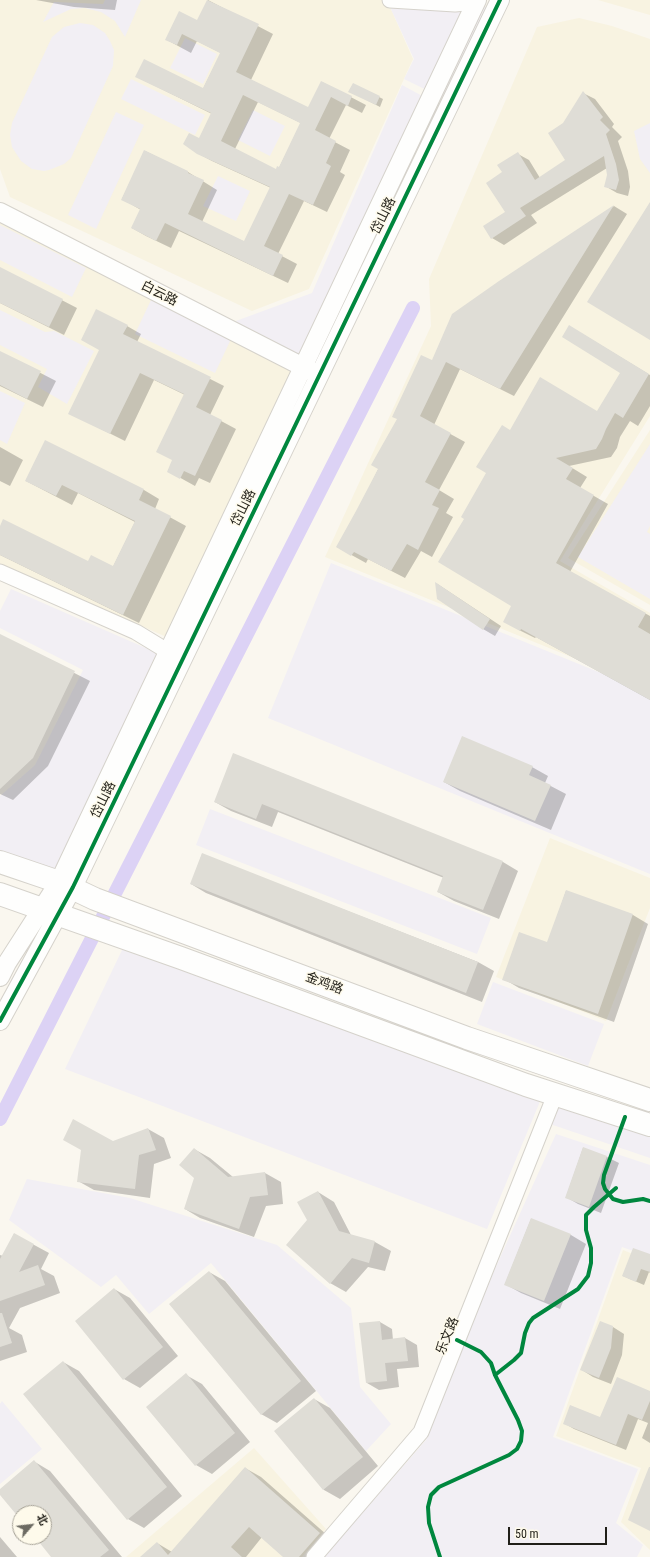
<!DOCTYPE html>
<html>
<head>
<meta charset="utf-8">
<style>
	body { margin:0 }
	#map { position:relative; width:650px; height:1557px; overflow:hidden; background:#faf7ef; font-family:"Roboto Condensed","Noto Sans SC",sans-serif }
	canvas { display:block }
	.north { position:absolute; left:12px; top:1505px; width:40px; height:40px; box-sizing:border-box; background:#fefaeb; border:1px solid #a6a297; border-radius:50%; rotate:62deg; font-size:11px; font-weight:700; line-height:16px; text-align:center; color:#211f18 }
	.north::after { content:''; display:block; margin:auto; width:14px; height:18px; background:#6d6b63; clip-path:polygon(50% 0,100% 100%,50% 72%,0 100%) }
	.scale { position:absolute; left:508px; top:1527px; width:99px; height:18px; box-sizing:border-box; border:2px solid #211f18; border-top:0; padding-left:5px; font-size:12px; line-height:14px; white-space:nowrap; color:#211f18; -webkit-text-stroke:3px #fefaeb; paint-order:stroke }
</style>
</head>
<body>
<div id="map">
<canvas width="650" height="1557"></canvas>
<div class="north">北</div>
<div class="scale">50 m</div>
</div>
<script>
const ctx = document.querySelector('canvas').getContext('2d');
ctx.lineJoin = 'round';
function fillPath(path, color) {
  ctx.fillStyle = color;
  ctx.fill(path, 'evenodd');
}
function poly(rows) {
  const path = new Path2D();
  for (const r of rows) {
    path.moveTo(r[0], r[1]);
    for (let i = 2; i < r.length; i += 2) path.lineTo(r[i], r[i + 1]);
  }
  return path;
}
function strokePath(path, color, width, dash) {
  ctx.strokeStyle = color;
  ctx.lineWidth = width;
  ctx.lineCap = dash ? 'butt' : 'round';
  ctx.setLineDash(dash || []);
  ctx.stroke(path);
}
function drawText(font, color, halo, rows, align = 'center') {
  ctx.font = font + ' "Roboto Condensed","Noto Sans SC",sans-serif';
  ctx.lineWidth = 3;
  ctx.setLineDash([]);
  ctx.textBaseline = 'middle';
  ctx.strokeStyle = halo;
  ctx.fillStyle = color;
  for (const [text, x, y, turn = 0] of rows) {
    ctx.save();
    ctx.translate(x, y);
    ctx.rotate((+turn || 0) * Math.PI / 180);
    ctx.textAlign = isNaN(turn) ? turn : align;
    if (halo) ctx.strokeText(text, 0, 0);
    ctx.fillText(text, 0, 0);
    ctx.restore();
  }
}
const built = poly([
	[0,0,387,0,413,59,309,289,252,311,10,197,0,169],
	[598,0,650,0,650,15],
	[579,18,612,26,650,39,650,416,560,561,650,613,650,689,325,557,431,326,429,279,537,27],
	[0,220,302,373,171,639,0,564],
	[650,430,650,605,568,558],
	[550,838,650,878,650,908,606,1021,496,977],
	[623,1250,650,1261,650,1550,621,1522,641,1468,556,1436],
	[254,1448,326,1529,302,1557,126,1557]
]);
const green = poly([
	[105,0,141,0,125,37,115,21,101,12,85,8,71,9,43,22,54,2,103,4],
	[389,5,490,7,445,99,404,79,414,59],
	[80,23,93,25,105,33,110,41,114,50,113,66,71,158,64,164,49,170,44,171,32,169,21,161,12,147,10,135,12,123,52,37,64,27],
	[185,38,217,54,203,84,170,68],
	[131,79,205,115,195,135,121,99],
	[402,85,439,105,309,367,225,325,312,293],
	[253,110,285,126,270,156,238,140],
	[116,112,144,125,96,229,68,215],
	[650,123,650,173,640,159,634,131],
	[218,176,250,191,236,221,203,206],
	[0,225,86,268,72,297,0,260],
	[151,300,231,339,215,373,135,334],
	[0,310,45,332,54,331,94,351,67,404,38,387,47,369,0,345],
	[0,391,25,403,7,444,0,440],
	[650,444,650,526,647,532,650,534,650,599,578,557],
	[331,563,650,693,650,874,268,718],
	[11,589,164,656,62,878,0,854,0,796,35,765,83,670,0,628,0,611],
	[210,809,491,918,477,954,196,845],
	[123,948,541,1099,487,1229,65,1069],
	[493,982,604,1024,588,1066,477,1024],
	[560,1101,650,1130,650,1158,550,1124],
	[556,1134,650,1165,650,1257,622,1247,553,1437,638,1469,616,1523,643,1545,637,1557,324,1557,426,1440,489,1282],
	[27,1179,130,1198,277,1245,351,1308,360,1387,391,1424,366,1451,211,1263,149,1314,116,1275,101,1287,9,1220],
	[2,1401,42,1449,0,1484,0,1404]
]);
const shadow = poly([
	[36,0,117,0,115,10,74,7],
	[208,0,273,34,251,80,308,109,322,82,366,105,362,113,346,105,329,139,350,150,340,172,345,175,327,212,304,201,278,254,297,264,288,283,179,231,171,248,146,236,132,228,141,210,122,199,145,151,188,172,217,190,202,222,245,242,271,188,212,161,197,153,200,139,212,114,137,77,203,89,221,53,197,41,191,53,167,40,198,21],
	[258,102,301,123,279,168,276,170,235,149],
	[353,84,383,99,380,107,353,93],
	[583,93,595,99,614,124,612,127,622,137,618,141,628,171,630,187,628,196,617,193,605,186,608,175,607,168,531,215,537,223,504,245,492,238,506,213,503,173,518,154,529,160,540,178,567,161,564,124],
	[614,206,627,214,514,396,460,369,434,425,465,442,439,490,454,499,446,513,453,517,432,557,421,551,405,578,368,559,366,563,337,547,357,512,432,361,499,282],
	[0,268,77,308,64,335,0,303],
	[127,326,141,334,137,342,224,386,210,415,236,429,210,483,199,478,195,486,168,471,173,460,185,395,154,380,125,441,69,413],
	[584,335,650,375,650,406,638,426,630,421,620,437,617,448,611,457,569,466,587,477,580,488,608,504,570,572,650,616,650,700,536,637,535,638,519,630,512,606,465,519,510,431,598,412,622,372],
	[0,352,56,381,43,407,0,386],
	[45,442,144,490,159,499,155,509,186,526,139,623,0,555,0,528,89,562,113,567,135,522,78,493,72,505,26,481],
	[0,447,23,460,10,486,0,481],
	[436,583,501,626,495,636,483,629],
	[0,635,90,681,48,766,13,800,0,794],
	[234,754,503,862,518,871,499,919,454,901,438,892,444,878,278,812,272,827,231,811,215,802],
	[532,767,548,776,545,783,566,794,551,830,460,791,444,782],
	[202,854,478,962,494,971,482,1002,206,893,191,884],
	[566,891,633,915,648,924,614,1022,519,988,504,979,548,943],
	[148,1129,164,1138,171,1158,154,1164,150,1198,94,1190,78,1181,113,1142],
	[583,1148,607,1157,619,1163,601,1213,578,1204,566,1197],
	[194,1149,210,1158,233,1177,265,1173,281,1182,283,1204,266,1206,254,1237,200,1218,185,1209,195,1178],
	[318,1192,334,1202,351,1235,375,1242,391,1251,385,1271,368,1267,346,1292,330,1283,308,1220],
	[531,1219,571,1235,586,1244,560,1309,521,1293,505,1284],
	[14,1234,49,1253,41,1269,54,1276,60,1293,20,1308,9,1328,22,1335,27,1352,0,1361,0,1255,3,1256],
	[650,1255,650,1273,649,1272,644,1285,623,1276],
	[209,1272,225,1281,316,1391,277,1423,261,1414],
	[114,1289,130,1298,178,1356,140,1388,124,1379,76,1321],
	[380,1322,392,1329,393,1340,405,1338,417,1345,419,1367,397,1369,399,1387,379,1390,367,1383,361,1324],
	[613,1327,624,1334,622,1355,611,1384,593,1377,582,1370],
	[63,1362,79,1371,182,1496,144,1528,128,1519],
	[186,1375,202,1384,250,1442,212,1474,196,1465],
	[650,1392,650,1443,642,1438,648,1423,638,1419,626,1450,574,1429,564,1423,601,1418],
	[314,1399,330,1408,378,1466,340,1499,324,1490,276,1431],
	[35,1462,50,1471,122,1557,53,1557,36,1537,44,1537,44,1513,20,1513,20,1518,0,1494,0,1491],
	[245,1468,261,1477,335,1542,322,1557,284,1557,262,1537,246,1557,142,1557,157,1543,172,1552],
	[0,1537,17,1557,0,1557]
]);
const canal = poly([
	[0,1119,413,308]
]);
const building = poly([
	[207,0,259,24,236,72,308,107,321,81,352,96,348,106,331,97,315,130,336,141,326,163,331,166,313,205,289,194,264,246,283,255,273,276,165,223,156,241,131,228,140,209,121,200,144,150,188,171,188,173,204,180,188,214,244,241,270,187,197,154,183,144,189,133,199,138,211,113,135,77,144,59,203,88,220,53,182,34,177,45,165,40,179,11,197,20],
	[243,95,300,123,279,167,277,166,276,169,221,141],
	[353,83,380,96,376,105,348,92],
	[583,91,603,117,600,120,610,130,606,134,616,164,619,180,616,190,604,187,607,175,604,156,520,208,526,216,491,239,483,226,505,212,486,183,502,172,497,165,518,152,535,180,565,160,548,133,563,123],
	[650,202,650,340,587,302],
	[614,205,500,389,446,362,420,416,451,433,425,482,440,490,432,505,439,508,418,550,407,544,391,571,354,552,351,556,336,547,356,511,378,469,371,465,397,419,392,417,421,355,432,360,452,314,499,281],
	[0,267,63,299,49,327,0,303],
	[96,309,128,325,123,334,211,377,196,407,222,420,195,476,184,471,180,479,167,472,172,460,156,452,184,394,140,373,110,434,68,414,99,350,81,340],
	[569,325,649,374,623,418,615,413,606,429,602,439,596,449,556,458,573,468,566,479,594,495,556,563,646,613,638,627,650,634,650,700,521,629,520,631,503,622,511,606,438,562,464,519,461,517,486,473,476,467,502,425,510,430,540,377,597,411,620,373,562,337],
	[0,351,41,371,27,399,0,385],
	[45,440,144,489,139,500,171,516,123,615,0,555,0,526,3,519,88,561,91,555,113,566,135,521,62,485,56,496,25,481],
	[435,582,490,619,483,630,437,599],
	[0,634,75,671,33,758,0,789],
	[462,736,533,766,529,775,551,785,535,821,443,782],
	[233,753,503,861,483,910,437,892,443,876,262,804,256,819,214,802],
	[202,853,478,962,466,993,190,884],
	[566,890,633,914,598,1014,502,980,519,932,547,942],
	[73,1119,113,1141,148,1128,156,1150,139,1155,135,1189,77,1182,81,1150,63,1140],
	[583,1147,607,1156,589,1207,565,1198],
	[194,1148,228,1177,265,1172,268,1195,250,1197,239,1229,184,1209,194,1178,179,1165],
	[318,1191,339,1231,375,1241,369,1263,352,1258,330,1284,286,1245,307,1220,297,1202],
	[531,1218,571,1234,544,1301,504,1285],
	[14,1233,34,1244,19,1272,38,1265,45,1285,0,1301,0,1259],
	[633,1248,650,1254,650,1272,641,1269,636,1282,622,1276],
	[209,1271,301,1381,261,1415,169,1304],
	[114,1288,163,1347,123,1380,75,1321],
	[0,1313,2,1313,12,1343,0,1347],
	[380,1321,382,1340,405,1337,408,1361,385,1363,387,1381,366,1383,359,1323],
	[600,1321,613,1326,611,1348,599,1378,580,1370],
	[63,1361,167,1487,127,1520,23,1394],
	[186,1373,235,1433,195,1466,146,1407],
	[617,1377,650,1391,650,1401,642,1420,628,1414,616,1445,563,1424,570,1405,600,1417],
	[314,1398,363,1457,323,1490,274,1431],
	[34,1460,109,1550,100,1557,51,1557,35,1537,44,1537,44,1513,15,1513,0,1495,0,1489],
	[245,1467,320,1533,299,1557,283,1557,249,1527,231,1547,242,1557,140,1557,157,1542,168,1555],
	[649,1467,650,1467,650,1531,628,1520]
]);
const minor = poly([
	[390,0,455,4,476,2],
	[0,572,136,632,177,657],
	[314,1557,421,1432,555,1095]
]);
const tertiary = poly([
	[0,212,313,372],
	[0,977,7,963,59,882,477,0],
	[0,1021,73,887,500,0]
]);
const primary = poly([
	[0,862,59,882,95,899,467,1038,650,1100],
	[0,894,181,958,526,1085,650,1125]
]);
const cycleway = poly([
	[0,1021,73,887,500,0],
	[625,1117,604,1175,603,1183,605,1189,613,1199,623,1202,643,1199,650,1201],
	[495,1375,514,1360,521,1353,525,1333,529,1323,533,1318,578,1289,588,1276,591,1263,591,1248,586,1230,586,1215,594,1207,616,1188],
	[440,1557,429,1523,428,1507,431,1495,439,1487,450,1482,509,1455,517,1449,521,1441,522,1431,518,1420,495,1375,491,1363,481,1352,457,1340]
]);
const streetNames = [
	["岱山路",384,216,-64],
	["白云路",159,294,27],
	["岱山路",244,508,-64],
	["岱山路",104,800,-64],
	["金鸡路",324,984,21],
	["乐文路",448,1336,-68]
];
fillPath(built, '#f8f3e1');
fillPath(green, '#f2eff4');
fillPath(shadow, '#0003');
strokePath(canal, '#dcd2f5', 14);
fillPath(building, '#dfddd6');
strokePath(minor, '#d5d2cb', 17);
strokePath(tertiary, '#d5d2cb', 20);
strokePath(primary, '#d5d2cb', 24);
strokePath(minor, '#fefefd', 15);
strokePath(tertiary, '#fefefd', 18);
strokePath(primary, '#fefefd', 22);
strokePath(cycleway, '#00873e', 4);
drawText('13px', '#211f18', '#fefaeb', streetNames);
</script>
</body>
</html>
